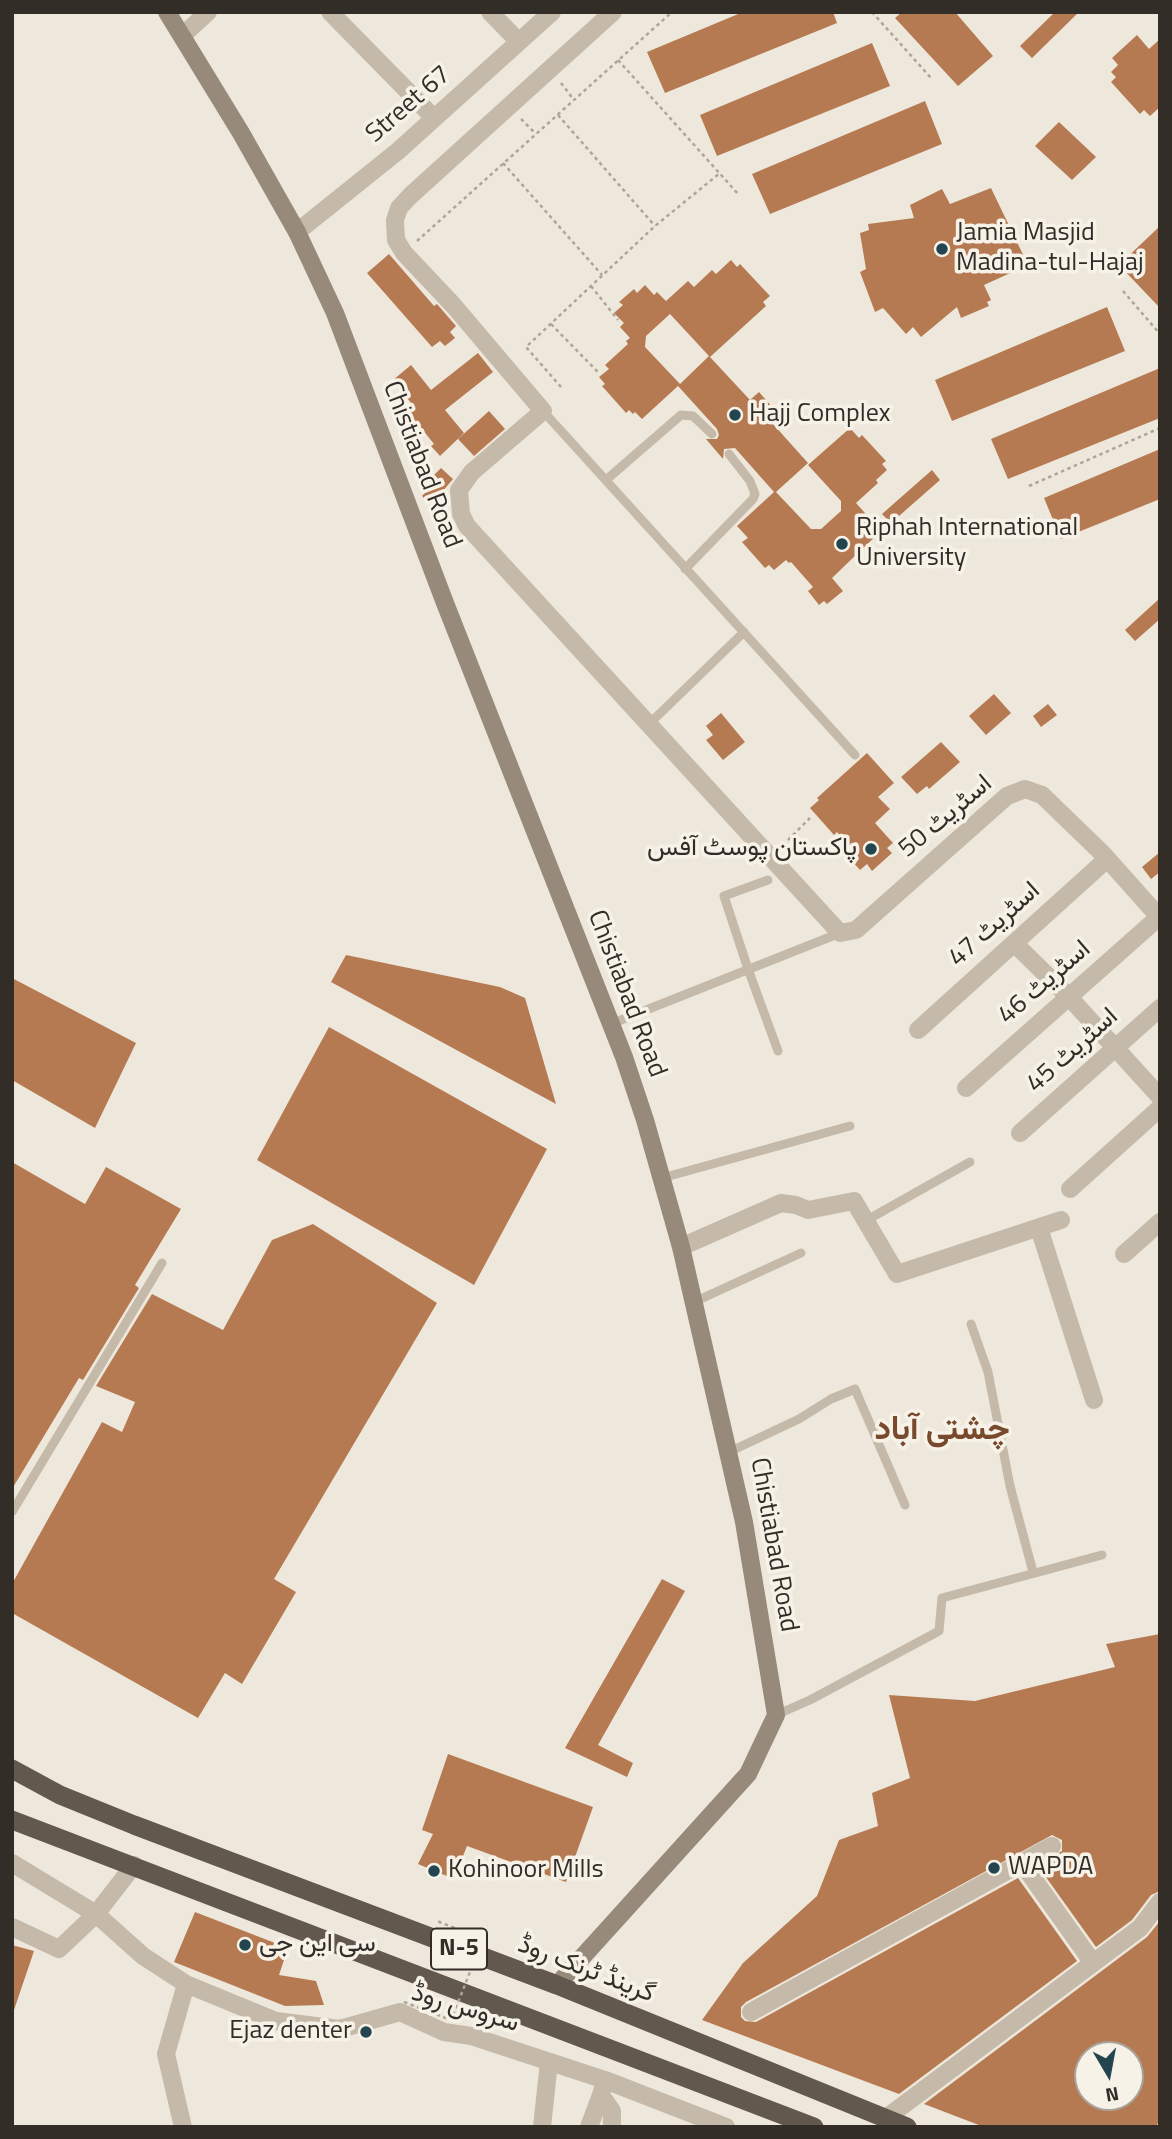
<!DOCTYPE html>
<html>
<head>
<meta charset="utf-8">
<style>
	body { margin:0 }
	#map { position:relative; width:1172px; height:2139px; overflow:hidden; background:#eee8dc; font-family:"Titillium Web",sans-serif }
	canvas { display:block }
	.frame { position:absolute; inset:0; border:14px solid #332d28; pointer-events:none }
	.north { position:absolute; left:1074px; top:2041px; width:70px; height:70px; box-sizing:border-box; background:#f7f2e8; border:2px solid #a9a39b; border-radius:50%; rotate:170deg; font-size:19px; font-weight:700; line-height:28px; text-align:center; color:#332d28 }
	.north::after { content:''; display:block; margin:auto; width:24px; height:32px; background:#23454f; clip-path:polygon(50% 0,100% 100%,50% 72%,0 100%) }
</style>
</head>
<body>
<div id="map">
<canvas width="1172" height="2139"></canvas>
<div class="frame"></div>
<div class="north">N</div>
</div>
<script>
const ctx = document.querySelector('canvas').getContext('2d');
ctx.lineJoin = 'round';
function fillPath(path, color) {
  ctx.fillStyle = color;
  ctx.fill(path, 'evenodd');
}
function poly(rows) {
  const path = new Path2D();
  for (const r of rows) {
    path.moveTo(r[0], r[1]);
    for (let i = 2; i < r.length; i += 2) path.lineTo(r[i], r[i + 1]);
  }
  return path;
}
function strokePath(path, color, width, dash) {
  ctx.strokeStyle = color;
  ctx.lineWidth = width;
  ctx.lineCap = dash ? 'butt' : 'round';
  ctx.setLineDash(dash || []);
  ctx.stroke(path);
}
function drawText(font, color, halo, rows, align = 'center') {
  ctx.font = font + ' "Titillium Web",Vazirmatn,sans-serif';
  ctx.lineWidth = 7;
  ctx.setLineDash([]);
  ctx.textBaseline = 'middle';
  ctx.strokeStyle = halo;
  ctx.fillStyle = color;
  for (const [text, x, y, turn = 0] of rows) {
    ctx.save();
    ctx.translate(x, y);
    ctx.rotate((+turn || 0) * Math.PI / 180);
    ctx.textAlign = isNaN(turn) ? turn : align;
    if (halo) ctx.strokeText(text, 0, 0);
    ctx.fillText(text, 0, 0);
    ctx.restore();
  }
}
const building = poly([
	[743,12,833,12,837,23,665,93,647,52],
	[902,12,955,12,993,56,958,86,895,18],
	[1055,12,1079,12,1032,58,1020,46],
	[1137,35,1149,49,1160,39,1160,107,1150,116,1144,110,1140,114,1111,82,1116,77,1111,72,1118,65,1112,58],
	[872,43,890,86,717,156,700,115],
	[925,101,942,144,770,214,752,174],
	[1059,122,1096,157,1072,180,1035,146],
	[991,188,1028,265,984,285,991,300,987,302,989,306,961,318,957,307,921,337,913,327,906,334,883,308,875,312,860,272,866,269,860,233,869,230,868,224,914,218,910,205,942,189,950,204],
	[1160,226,1160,308,1119,265],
	[389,254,434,306,437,304,456,326,450,332,455,338,445,346,440,341,432,347,367,273],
	[731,260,737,267,740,264,770,296,763,302,766,306,710,357,750,400,759,392,773,408,765,415,808,463,776,492,811,529,821,529,841,511,841,501,808,465,850,428,859,438,862,435,886,461,882,464,887,470,876,480,878,483,856,503,881,531,832,578,843,591,827,604,824,601,819,605,808,591,813,587,791,562,789,563,786,560,774,570,769,565,765,568,742,542,748,538,737,526,774,492,735,448,724,449,723,459,706,439,717,439,719,435,717,429,678,386,642,419,635,412,633,414,629,410,626,413,602,386,605,384,599,377,609,369,605,365,628,344,626,341,630,338,620,327,624,323,614,313,623,305,619,302,634,289,637,293,645,285,654,295,657,292,666,301,688,281,694,287,712,270,716,274],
	[670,314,709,356,680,384,645,347,646,336],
	[1107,307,1125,351,952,421,935,380],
	[478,353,493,372,445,410,464,433,440,456,431,446,434,444,409,413,415,408,393,380,411,365,431,390],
	[1160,368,1160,418,1008,479,991,439],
	[489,411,505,429,474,456,458,439],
	[1160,449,1160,499,1061,539,1044,498],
	[441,468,453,479,431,505,422,496,435,482,431,478],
	[932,470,940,480,891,523,882,514],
	[1160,598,1160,619,1135,641,1125,630],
	[994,694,1011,713,986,735,969,716],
	[1048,704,1057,715,1041,727,1033,716],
	[721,713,745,742,723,760,706,740,713,735,706,726],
	[941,742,960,762,929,789,927,786,917,794,901,777],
	[867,753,894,783,878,797,890,809,875,823,893,843,887,848,892,853,872,871,867,864,860,870,851,860,855,856,852,853,854,850,837,832,834,835,810,808,819,800,817,798],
	[1160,852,1160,872,1151,879,1142,867],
	[346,955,500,987,525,998,556,1104,331,982],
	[12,978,136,1043,95,1128,12,1080],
	[329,1027,547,1149,474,1285,257,1160],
	[12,1162,85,1204,106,1167,181,1209,135,1285,139,1288,83,1380,79,1378,12,1489],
	[313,1224,437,1303,274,1579,296,1592,242,1684,225,1673,198,1718,12,1613,12,1584,102,1422,122,1432,135,1402,96,1386,152,1294,223,1330,272,1240],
	[662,1579,685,1591,598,1745,633,1763,627,1777,565,1748],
	[1160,1634,1160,1891,1151,1895,1132,1920,1096,1947,1038,1866,1062,1851,1062,1840,1052,1835,746,2002,741,2007,741,2017,745,2021,756,2022,1018,1878,1077,1961,899,2094,702,2020,743,1963,817,1896,839,1840,878,1826,872,1793,910,1778,889,1695,975,1701,1115,1667,1106,1644],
	[448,1754,593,1807,566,1882,467,1846,454,1879,418,1864,433,1834,422,1830],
	[195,1912,288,1948,279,1975,316,1981,324,2005,285,2006,174,1962],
	[1160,1921,1160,2121,1155,2127,984,2127,924,2104,1147,1937],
	[1088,2055,1130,2055,1130,2097,1088,2097],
	[12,1945,34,1951,14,2010,12,2009]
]);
const path = poly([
	[872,12,931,78],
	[618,60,739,195],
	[561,83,574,100],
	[558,115,655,226],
	[521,119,536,134],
	[503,163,602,275],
	[417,241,672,12],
	[591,286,618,320],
	[1123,291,1160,334],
	[551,324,598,372],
	[561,387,526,347,655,226,720,173],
	[1029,486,1160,428],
	[783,845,810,818]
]);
const service = poly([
	[543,411,855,755],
	[606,480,681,415,693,416,712,434],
	[685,569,753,499,755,494,750,481,729,454],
	[648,725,744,632],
	[768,880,724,896,748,969,778,1051],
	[611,1024,840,933],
	[662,1178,850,1126],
	[867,1220,970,1162],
	[694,1302,801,1253],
	[971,1324,988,1372,1010,1486,1033,1572],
	[729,1452,799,1419,831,1399,855,1389,905,1505],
	[12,1512,162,1263],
	[776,1715,810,1700,939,1631,942,1598,1102,1555]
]);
const minor = poly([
	[330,12,434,118],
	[490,12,519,42],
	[613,12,410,196,399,208,395,220,396,240,404,253,454,306,543,411,472,472,459,490,461,514,467,526,840,933,856,930,1007,796,1025,789,1042,795,1103,854,1160,918],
	[182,36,208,12],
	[297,232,398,151,552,12],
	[1014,943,1069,997,1160,1097],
	[918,1030,1107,859],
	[966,1088,1159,917],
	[1020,1133,1160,1008],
	[1070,1189,1160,1108],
	[1039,1228,1094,1400],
	[681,1247,781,1203,796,1205,808,1210,854,1201,897,1274,1061,1220],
	[1124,1254,1160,1222],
	[12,1863,96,1914,143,1956,186,1984,276,2021,340,2029,400,2012,444,2032,471,2036,605,2080,726,2127],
	[1022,1863,1093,1963],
	[12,1927,59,1949,96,1914,134,1865],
	[751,2012,1052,1846],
	[605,2080,601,2095,612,2111,612,2127],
	[886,2118,1140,1928,1160,1902],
	[183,2127,166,2054,186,1984],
	[542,2127,549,2062],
	[589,2127,601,2095]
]);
const secondary = poly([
	[167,12,241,133,297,232,335,313,445,603,624,1057,645,1120,681,1247,744,1522,776,1715,748,1774,557,1985]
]);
const trunk = poly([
	[12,1769,60,1795,134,1825,557,1985,907,2127],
	[12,1820,814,2127]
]);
const pathBridge = poly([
	[404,2002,451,2020,483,1939,437,1921]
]);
const markers = [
	[942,249,7,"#23454f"],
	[735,415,7,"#23454f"],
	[842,544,7,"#23454f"],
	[871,849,7,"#23454f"],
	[994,1868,7,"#23454f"],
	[434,1871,7,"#23454f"],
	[245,1945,7,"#23454f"],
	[366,2032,7,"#23454f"]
];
const shields = [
	[459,1949,56]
];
const shieldNames = [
	["N-5",459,1949]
];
const streetNames = [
	["Street 67",409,105,-41],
	["Chistiabad Road",421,465,69],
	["اسٹریٹ 50",946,817,-40],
	["اسٹریٹ 47",995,925,-42],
	["اسٹریٹ 46",1045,983,-41],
	["Chistiabad Road",626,994,69],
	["اسٹریٹ 45",1073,1051,-42],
	["Chistiabad Road",773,1545,80],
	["گرینڈ ٹرنک روڈ",586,1970,21],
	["سروس روڈ",465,2009,17]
];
const poiNames = [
	["Jamia Masjid",956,234],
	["Madina-tul-Hajaj",956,264],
	["Hajj Complex",749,415],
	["Riphah International",856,529],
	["University",856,559],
	["پاکستان پوسٹ آفس",857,849,"right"],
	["WAPDA",1008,1868],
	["Kohinoor Mills",448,1871],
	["سی این جی",259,1945],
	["Ejaz denter",352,2032,"right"]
];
const districtNames = [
	["چشتی آباد",942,1431]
];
fillPath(building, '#b67a52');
strokePath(path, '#b0a594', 2.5, [3.5, 3.5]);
strokePath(service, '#c5baa9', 9);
strokePath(minor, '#c5baa9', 18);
strokePath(secondary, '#988a7b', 18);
strokePath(trunk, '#63584e', 19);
strokePath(pathBridge, '#b0a594', 2.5, [3.5, 3.5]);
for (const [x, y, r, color] of markers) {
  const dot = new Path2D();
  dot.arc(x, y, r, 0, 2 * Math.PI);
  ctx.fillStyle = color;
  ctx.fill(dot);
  strokePath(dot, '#f7f2e8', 2.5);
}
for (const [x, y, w] of shields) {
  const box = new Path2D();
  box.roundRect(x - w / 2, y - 20.5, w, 41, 5);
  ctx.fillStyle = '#f7f2e8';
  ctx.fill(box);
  strokePath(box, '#332d28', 2);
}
drawText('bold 24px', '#332d28', null, shieldNames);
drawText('26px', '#332d28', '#f7f2e8', streetNames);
drawText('26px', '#332d28', '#f7f2e8', poiNames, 'left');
drawText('bold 33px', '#78492c', '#f7f2e8', districtNames);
</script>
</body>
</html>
